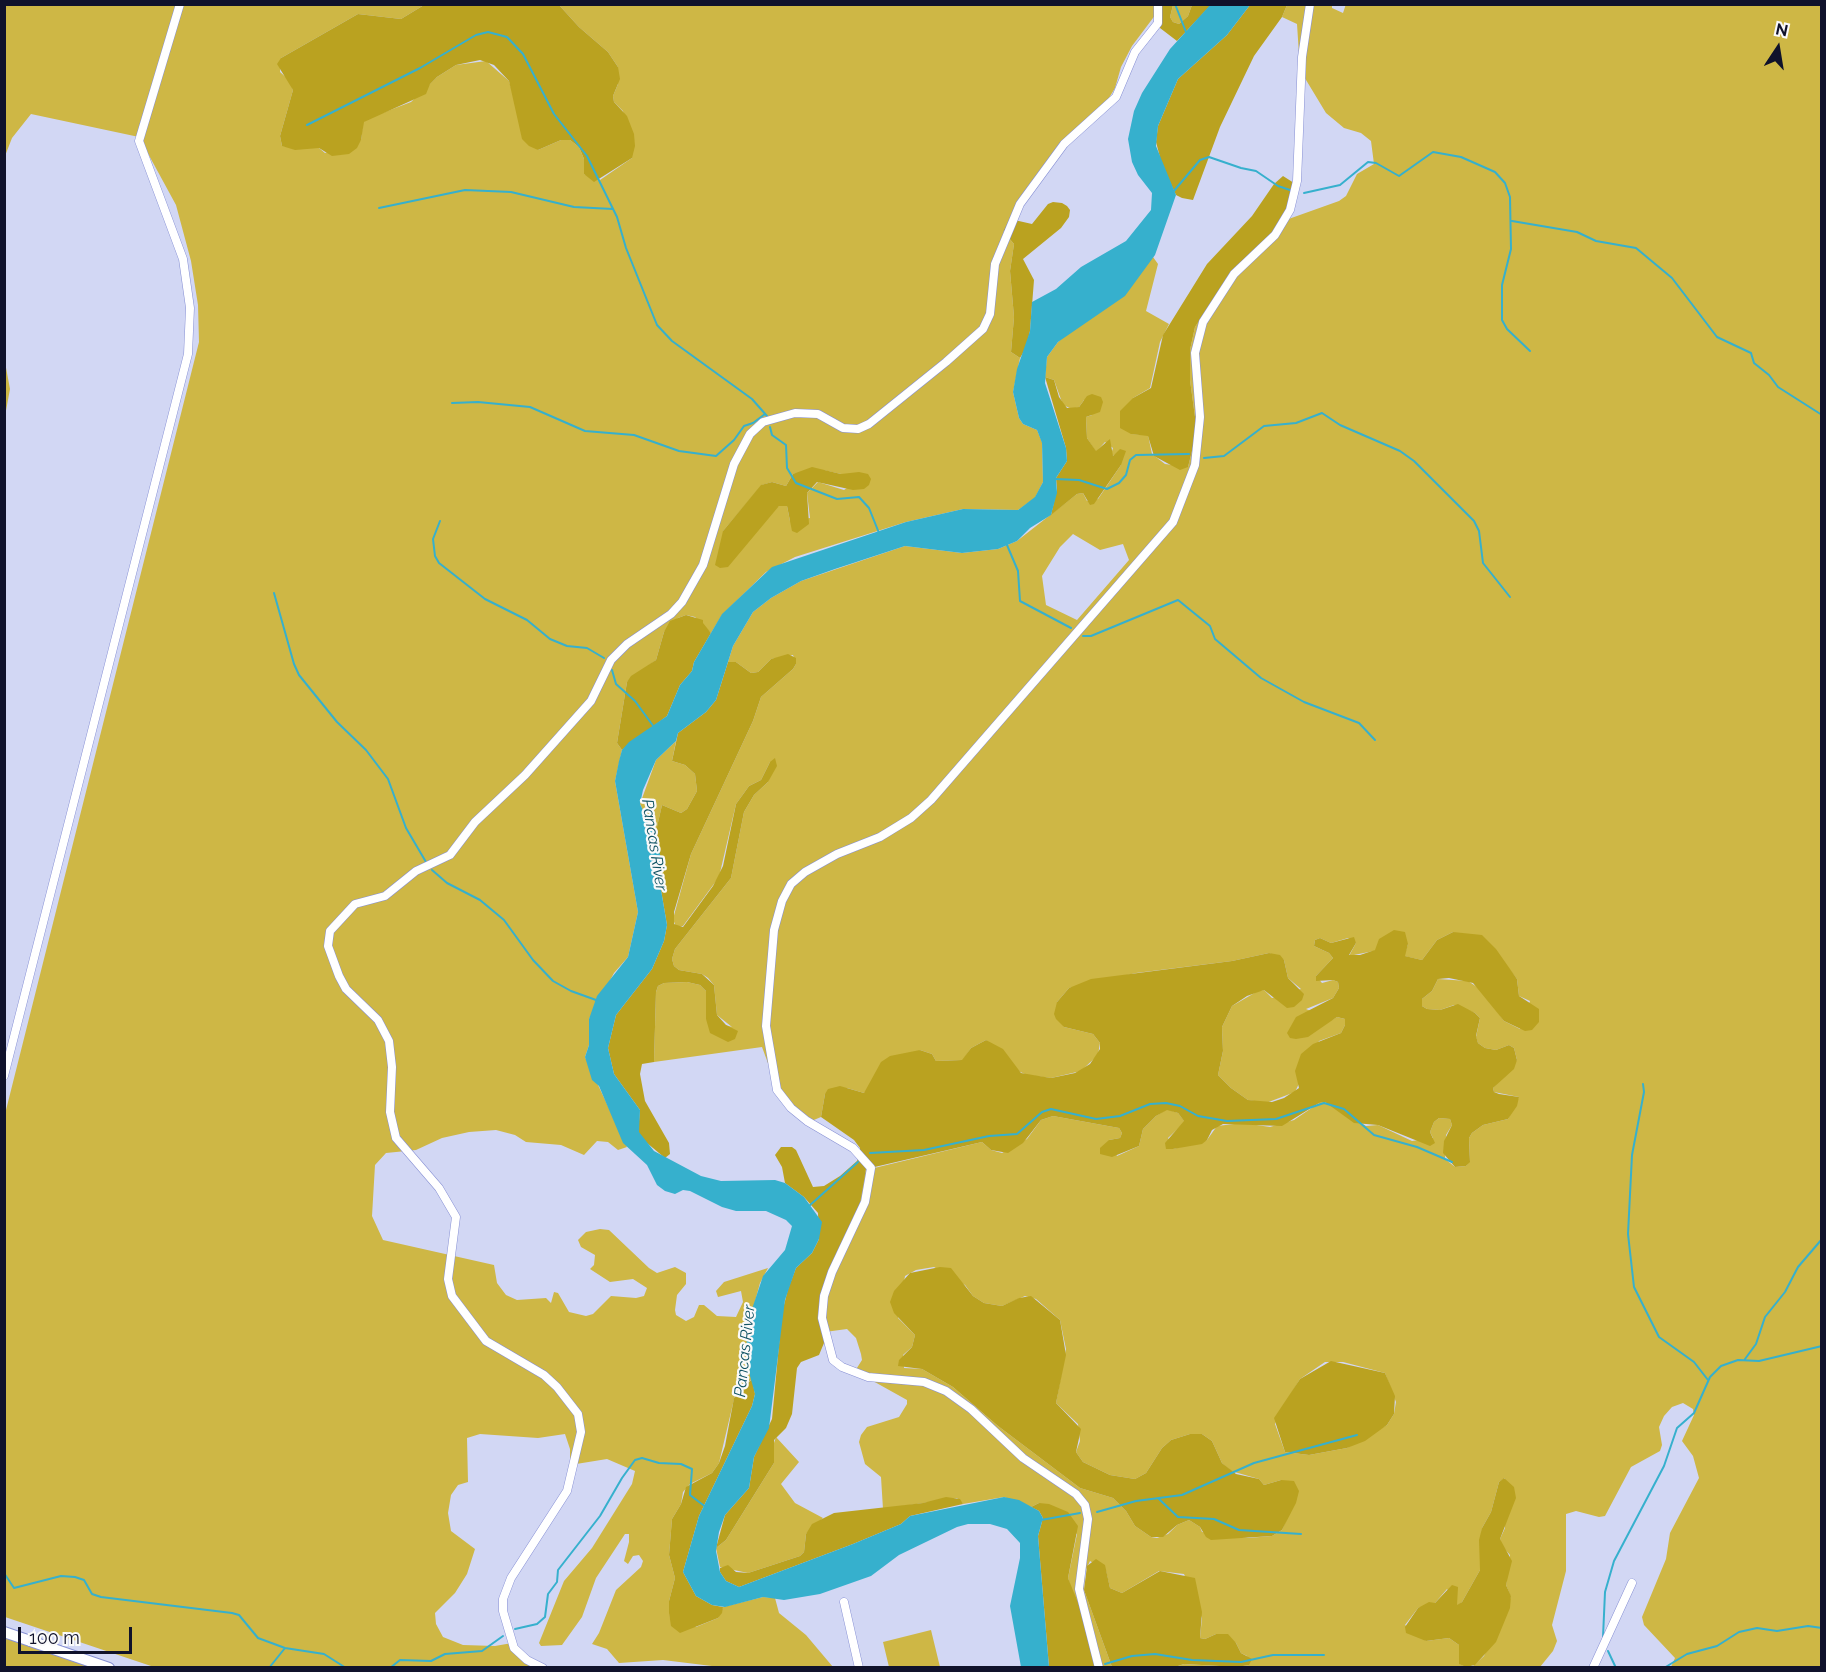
<!DOCTYPE html>
<html>
<head>
<meta charset="utf-8">
<style>
	body { margin:0 }
	#map { position:relative; width:1826px; height:1672px; overflow:hidden; background:#d2d7f4; font-family:Raleway,sans-serif }
	canvas { display:block }
	.frame { position:absolute; inset:0; border:6px solid #10122b; pointer-events:none }
	.north { position:absolute; left:1748px; top:18px; width:60px; height:60px; -webkit-text-stroke:4px #fafafa; paint-order:stroke; rotate:12deg; font-size:16px; font-weight:700; line-height:24px; text-align:center; color:#10122b }
	.north::after { content:''; display:block; margin:auto; width:21px; height:27px; background:#10122b; clip-path:polygon(50% 0,100% 100%,50% 72%,0 100%) }
	.scale { position:absolute; left:18px; top:1627px; width:114px; height:27px; box-sizing:border-box; border:3px solid #10122b; border-top:0; padding-left:8px; font-size:18px; line-height:21px; white-space:nowrap; color:#10122b; -webkit-text-stroke:4px #fafafa; paint-order:stroke }
</style>
</head>
<body>
<div id="map">
<canvas width="1826" height="1672"></canvas>
<div class="frame"></div>
<div class="north">N</div>
<div class="scale">100 m</div>
</div>
<script>
const ctx = document.querySelector('canvas').getContext('2d');
ctx.lineJoin = 'round';
function fillPath(path, color) {
  ctx.fillStyle = color;
  ctx.fill(path, 'evenodd');
}
function poly(rows) {
  const path = new Path2D();
  for (const r of rows) {
    path.moveTo(r[0], r[1]);
    for (let i = 2; i < r.length; i += 2) path.lineTo(r[i], r[i + 1]);
  }
  return path;
}
function strokePath(path, color, width, dash) {
  ctx.strokeStyle = color;
  ctx.lineWidth = width;
  ctx.lineCap = dash ? 'butt' : 'round';
  ctx.setLineDash(dash || []);
  ctx.stroke(path);
}
function drawText(font, color, halo, rows, align = 'center') {
  ctx.font = font + ' Raleway,sans-serif';
  ctx.lineWidth = 4.5;
  ctx.setLineDash([]);
  ctx.textBaseline = 'middle';
  ctx.strokeStyle = halo;
  ctx.fillStyle = color;
  for (const [text, x, y, turn = 0] of rows) {
    ctx.save();
    ctx.translate(x, y);
    ctx.rotate((+turn || 0) * Math.PI / 180);
    ctx.textAlign = isNaN(turn) ? turn : align;
    if (halo) ctx.strokeText(text, 0, 0);
    ctx.fillText(text, 0, 0);
    ctx.restore();
  }
}
const green = poly([
	[1346,4,1821,5,1821,1667,1671,1667,1675,1658,1644,1625,1642,1617,1666,1559,1670,1533,1699,1478,1693,1456,1682,1441,1694,1415,1693,1409,1683,1403,1672,1407,1664,1416,1659,1427,1662,1445,1660,1451,1631,1467,1605,1516,1599,1517,1576,1511,1566,1514,1566,1571,1552,1625,1557,1641,1553,1651,1540,1667,1472,1667,1484,1656,1511,1597,1506,1585,1510,1555,1501,1545,1500,1539,1505,1528,1505,1478,1499,1482,1491,1512,1482,1528,1480,1570,1462,1602,1457,1606,1456,1599,1447,1589,1435,1603,1418,1608,1405,1625,1426,1641,1449,1638,1459,1645,1460,1664,1466,1667,1175,1667,1184,1664,1237,1667,1249,1665,1247,1656,1241,1653,1236,1643,1216,1634,1205,1639,1200,1638,1202,1618,1184,1574,1159,1571,1122,1593,1110,1588,1106,1571,1090,1561,1085,1572,1084,1590,1112,1667,1095,1667,1068,1578,1077,1534,1039,1503,1031,1507,1004,1497,963,1504,957,1498,883,1509,881,1477,865,1464,859,1442,861,1435,867,1427,899,1417,907,1404,907,1400,855,1371,862,1360,861,1354,856,1338,847,1329,825,1332,825,1306,866,1170,982,1142,991,1150,1002,1153,1027,1139,1041,1120,1053,1116,1119,1128,1122,1133,1120,1138,1109,1140,1117,1156,1139,1146,1143,1129,1156,1116,1167,1109,1178,1113,1185,1122,1168,1138,1173,1149,1207,1140,1217,1126,1243,1123,1270,1127,1294,1120,1319,1103,1325,1102,1366,1126,1378,1125,1412,1141,1433,1138,1430,1132,1434,1122,1439,1118,1450,1119,1452,1125,1446,1135,1445,1159,1455,1167,1466,1166,1470,1161,1469,1138,1472,1133,1483,1125,1508,1119,1519,1097,1494,1092,1493,1088,1517,1060,1514,1048,1509,1045,1496,1050,1485,1048,1478,1043,1476,1037,1480,1018,1475,1013,1454,1005,1440,1010,1427,1009,1422,1006,1422,999,1432,991,1438,979,1468,981,1483,991,1504,1021,1520,1029,1530,1001,1519,996,1517,979,1506,965,1453,932,1437,940,1422,960,1404,956,1408,944,1349,956,1356,943,1348,938,1331,943,1320,938,1315,940,1314,946,1329,953,1333,958,1316,976,1322,983,1333,980,1338,982,1339,988,1333,998,1306,1009,1332,1020,1337,1017,1345,1019,1345,1025,1341,1033,1319,1041,1295,1092,1266,1103,1248,1100,1231,1088,1218,1075,1223,1051,1222,1027,1232,1006,1258,991,1264,990,1272,998,1301,989,1288,978,1284,960,1269,953,1232,961,1136,973,1069,988,1057,1002,1064,1027,1093,1034,1100,1043,1098,1055,1081,1071,1051,1078,1027,1075,1016,1070,1009,1059,986,1040,971,1048,963,1060,936,1061,932,1054,920,1050,864,1093,847,1088,825,1094,821,1117,809,1122,779,1093,762,1047,654,1062,656,992,658,986,664,983,687,982,700,985,706,991,706,1019,732,1027,717,1015,714,985,708,978,702,974,679,970,674,966,672,959,675,949,731,878,744,812,754,795,768,782,770,762,761,780,749,786,736,804,719,877,683,926,676,927,673,919,691,854,753,721,761,697,793,669,796,664,793,655,771,659,758,672,751,673,736,662,728,662,733,646,753,612,771,598,801,581,905,546,962,553,998,549,1017,541,1077,494,1083,493,1087,501,1098,499,1121,465,1116,454,1113,456,1111,454,1113,448,1105,442,1096,452,1087,438,1086,417,1092,415,1084,400,1079,407,1072,409,1063,405,1054,380,1045,377,1047,357,1058,342,1153,257,1158,264,1146,311,1169,324,1160,342,1150,388,1133,398,1131,434,1148,435,1152,454,1165,464,1188,467,1193,447,1198,439,1190,380,1190,350,1195,327,1214,294,1231,271,1283,221,1339,201,1346,196,1357,174,1374,164,1371,141,1361,133,1344,128,1326,113,1300,70,1297,24,1282,17,1287,5,1332,5,1332,8,1343,13],
	[1073,534,1100,550,1123,544,1129,560,1077,620,1046,605,1042,576,1060,547],
	[934,1267,965,1285,973,1296,984,1303,1002,1306,1025,1296,1036,1299,1060,1320,1066,1349,1056,1403,1078,1424,1080,1441,1076,1452,1083,1462,1110,1475,1135,1479,1146,1473,1162,1448,1171,1440,1190,1434,1202,1434,1212,1441,1222,1463,1231,1471,1259,1479,1264,1485,1281,1480,1287,1519,1282,1530,1272,1536,1248,1538,1202,1532,1200,1527,1189,1520,1177,1525,1168,1534,1157,1538,1151,1537,1135,1526,1126,1511,1113,1498,1080,1488,998,1426,953,1387,922,1369,904,1368,903,1355,912,1347,915,1335,898,1318,905,1276,916,1270],
	[1325,1362,1343,1362,1385,1373,1396,1402,1394,1414,1387,1425,1347,1448,1309,1455,1285,1452,1275,1424,1281,1410,1300,1379],
	[5,5,424,5,401,19,358,14,281,58,280,72,290,81,293,90,280,136,282,146,319,148,325,153,361,140,363,122,372,117,411,102,437,77,456,65,486,61,509,81,515,100,538,150,561,140,570,140,579,147,584,159,584,174,600,180,632,158,623,111,614,102,613,96,618,84,618,67,608,52,579,27,559,5,1157,5,1159,10,1132,46,1121,67,1115,88,1109,98,1064,139,1003,231,1014,244,1010,271,1014,317,1011,352,1020,358,1013,392,1019,418,1023,424,1037,430,1042,442,1043,482,1035,498,1018,510,963,509,906,522,795,557,766,572,722,615,711,633,695,617,686,615,678,618,664,632,656,660,627,682,617,743,622,750,615,781,638,912,628,957,614,973,589,1019,589,1045,585,1057,627,1147,618,1150,608,1142,597,1141,584,1155,561,1145,526,1142,515,1135,496,1130,469,1132,442,1138,416,1150,386,1153,375,1165,372,1216,383,1240,494,1265,497,1283,506,1295,517,1300,546,1298,551,1303,554,1292,558,1293,569,1312,586,1316,593,1314,611,1296,636,1298,644,1296,647,1288,633,1279,610,1282,590,1269,594,1265,595,1255,581,1247,578,1240,586,1232,600,1229,609,1230,649,1268,657,1273,675,1267,686,1273,686,1284,677,1295,675,1310,676,1315,686,1321,694,1317,699,1305,704,1305,717,1316,736,1317,743,1302,741,1291,718,1297,716,1291,724,1282,768,1268,760,1283,746,1335,752,1379,735,1395,719,1463,712,1473,690,1484,683,1492,681,1504,672,1519,669,1555,675,1578,669,1601,670,1619,696,1627,718,1618,723,1607,763,1597,775,1598,779,1613,806,1635,833,1667,720,1667,663,1660,619,1663,607,1649,592,1644,599,1633,616,1590,641,1567,643,1561,639,1555,633,1556,628,1564,624,1561,629,1542,629,1534,625,1534,596,1578,582,1617,562,1645,541,1646,539,1643,564,1581,592,1548,632,1484,635,1471,607,1459,570,1465,570,1449,565,1434,538,1438,480,1434,467,1438,468,1482,458,1485,451,1495,448,1513,451,1531,475,1549,467,1574,455,1593,435,1613,436,1624,443,1637,463,1645,495,1646,512,1643,535,1667,154,1667,5,1617,5,1114,199,342,198,305,191,261,176,205,139,137,31,114,12,138,5,156],
	[823,470,841,474,868,474,844,490,818,482,807,493,810,518,790,521,787,506,779,506,723,531,762,485,772,482,786,486,793,474],
	[1173,5,1192,5,1188,16,1179,24,1173,22,1170,17],
	[4,357,10,389,5,416,4,416],
	[676,741,672,761,685,765,695,774,697,791,687,809,681,813,662,805,655,836,640,804,656,760],
	[776,1437,799,1462,781,1484,795,1503,823,1518,806,1534,804,1552,800,1556,748,1573,720,1567,716,1548,726,1540,774,1463,773,1446],
	[931,1630,940,1667,889,1667,883,1642],
	[5,1638,94,1667,5,1667]
]);
const forest = poly([
	[424,5,559,5,579,27,608,52,618,67,620,79,613,96,614,102,627,116,634,134,635,146,632,158,594,182,584,174,584,159,579,147,570,140,561,140,538,150,529,146,522,139,509,81,494,65,480,60,456,65,437,77,430,84,426,94,364,122,361,140,357,148,349,154,332,156,319,148,295,150,282,146,280,136,293,90,277,64,281,58,358,14,401,19],
	[1157,5,1173,5,1170,17,1173,22,1179,24,1188,16,1192,5,1211,5,1177,41,1160,28],
	[1250,5,1287,5,1282,17,1254,56,1220,127,1193,200,1182,198,1176,195,1162,165,1156,142,1158,126,1178,79,1227,35],
	[1283,176,1294,183,1292,197,1277,230,1231,271,1195,327,1190,350,1190,380,1198,439,1193,447,1188,467,1180,470,1154,456,1148,436,1131,434,1120,428,1120,411,1133,398,1151,388,1163,335,1207,264,1252,216,1274,184],
	[1053,202,1062,203,1067,206,1070,210,1069,217,1061,228,1023,259,1034,280,1030,331,1026,348,1020,358,1011,352,1014,317,1010,271,1014,244,1003,231,1010,219,1032,224,1048,204],
	[1045,377,1054,380,1059,397,1067,408,1079,407,1087,396,1092,394,1101,397,1103,402,1100,412,1086,417,1087,438,1096,451,1110,439,1113,456,1120,449,1126,451,1121,465,1094,504,1090,505,1083,493,1077,494,1051,515,1057,489,1056,478,1067,461,1066,448],
	[812,467,841,474,859,472,868,474,871,479,869,485,864,489,853,490,817,482,807,493,809,524,797,533,792,531,787,506,779,506,728,567,720,568,715,565,723,531,761,485,772,482,786,486,793,474],
	[686,615,703,620,703,623,711,633,694,662,692,671,680,685,667,716,622,750,617,743,627,682,631,676,656,660,664,632,670,621],
	[788,654,796,658,796,664,793,669,761,697,753,721,691,854,674,912,674,924,683,927,713,886,723,866,736,804,749,786,761,780,770,762,775,758,777,766,768,782,754,795,744,812,731,878,675,949,672,959,674,966,679,970,702,974,714,985,717,1015,726,1025,738,1031,735,1039,728,1042,710,1033,706,1019,706,991,700,985,687,982,664,983,658,986,656,992,654,1062,642,1064,640,1074,645,1101,669,1143,670,1154,665,1158,641,1138,638,1132,640,1110,614,1074,608,1048,616,1015,652,969,664,941,667,925,661,890,662,862,654,840,662,805,681,813,687,809,697,791,695,774,685,765,672,761,678,733,706,712,716,700,728,662,736,662,751,673,758,672,771,659],
	[1394,930,1405,932,1408,944,1405,956,1422,960,1437,940,1453,932,1482,935,1496,949,1517,979,1519,996,1539,1009,1539,1022,1532,1030,1525,1031,1504,1021,1473,983,1449,978,1438,979,1432,991,1422,999,1422,1006,1427,1009,1440,1010,1458,1004,1475,1013,1480,1018,1476,1036,1478,1043,1485,1048,1496,1050,1509,1045,1514,1048,1517,1060,1514,1069,1493,1088,1494,1092,1499,1094,1519,1097,1517,1106,1508,1119,1483,1125,1472,1133,1469,1138,1470,1162,1466,1166,1455,1167,1443,1153,1444,1141,1452,1125,1450,1119,1439,1118,1434,1122,1430,1132,1435,1143,1430,1146,1378,1125,1354,1123,1325,1102,1319,1103,1282,1126,1223,1124,1212,1130,1207,1140,1202,1144,1173,1149,1166,1149,1165,1143,1184,1121,1178,1113,1167,1110,1156,1116,1143,1129,1139,1146,1112,1157,1100,1154,1100,1148,1109,1140,1120,1138,1122,1133,1119,1128,1053,1116,1041,1120,1023,1143,1008,1153,991,1150,982,1142,866,1169,858,1214,843,1249,825,1306,824,1343,819,1355,801,1362,797,1368,792,1414,786,1428,774,1440,774,1463,726,1540,716,1548,725,1515,749,1488,754,1457,772,1419,782,1313,788,1289,796,1268,812,1253,819,1239,818,1213,804,1197,785,1183,782,1167,775,1155,781,1147,792,1147,796,1150,813,1187,824,1186,840,1176,857,1161,860,1154,860,1148,854,1140,821,1117,825,1094,828,1089,840,1086,864,1093,881,1062,890,1056,920,1050,932,1054,936,1061,962,1060,971,1048,986,1040,1003,1049,1021,1073,1051,1078,1075,1073,1090,1064,1100,1049,1100,1043,1093,1034,1064,1027,1056,1019,1054,1014,1057,1002,1069,988,1091,979,1232,961,1269,953,1280,955,1284,960,1288,978,1304,994,1302,1000,1294,1007,1287,1008,1264,990,1247,996,1232,1006,1222,1027,1223,1051,1218,1075,1231,1088,1248,1100,1272,1102,1284,1098,1299,1088,1295,1071,1301,1054,1313,1044,1341,1033,1345,1025,1345,1019,1337,1017,1308,1037,1296,1039,1290,1038,1287,1033,1296,1017,1333,998,1339,988,1338,982,1333,980,1316,981,1316,976,1333,958,1329,953,1314,946,1315,940,1320,938,1331,943,1354,937,1356,943,1349,955,1360,955,1375,950,1379,939],
	[940,1267,951,1268,973,1296,984,1303,1002,1306,1019,1298,1031,1296,1060,1320,1066,1355,1056,1403,1081,1429,1076,1452,1083,1462,1110,1475,1135,1479,1146,1473,1162,1448,1171,1440,1190,1434,1202,1434,1212,1441,1222,1463,1236,1474,1259,1479,1264,1485,1281,1480,1294,1481,1299,1491,1296,1503,1282,1530,1272,1536,1211,1540,1206,1537,1200,1527,1189,1520,1177,1525,1163,1537,1151,1537,1135,1526,1126,1511,1113,1498,1080,1488,998,1426,953,1387,922,1369,898,1366,899,1360,912,1347,915,1335,894,1313,890,1302,894,1291,910,1273],
	[1331,1361,1385,1373,1395,1396,1394,1414,1387,1425,1365,1441,1347,1448,1309,1455,1285,1452,1274,1418,1300,1379],
	[752,1379,755,1394,752,1406,699,1516,683,1572,696,1596,712,1605,723,1607,722,1613,718,1618,680,1633,671,1626,669,1613,669,1601,675,1578,669,1555,672,1519,681,1504,686,1487,712,1473,719,1463,725,1446,734,1398],
	[1504,1478,1514,1487,1516,1498,1500,1539,1512,1561,1506,1585,1511,1596,1510,1608,1496,1642,1475,1665,1466,1667,1459,1664,1459,1645,1449,1638,1426,1641,1406,1633,1405,1627,1418,1608,1429,1602,1435,1603,1452,1585,1458,1587,1457,1605,1462,1602,1480,1570,1479,1540,1482,1528,1491,1512,1499,1482],
	[946,1497,960,1499,963,1504,910,1516,901,1524,853,1544,739,1587,726,1581,720,1572,720,1568,728,1565,736,1572,748,1573,800,1556,804,1552,806,1534,812,1524,834,1513,923,1503],
	[1039,1503,1049,1504,1068,1512,1078,1526,1068,1578,1091,1635,1095,1667,1049,1667,1038,1536,1043,1518,1039,1511,1031,1507],
	[1096,1559,1105,1565,1110,1588,1122,1593,1160,1571,1195,1578,1202,1612,1200,1638,1205,1639,1216,1634,1228,1634,1236,1643,1241,1653,1252,1659,1249,1665,1237,1667,1184,1664,1175,1667,1112,1667,1084,1590,1087,1566]
]);
const water = poly([
	[1211,4,1250,5,1227,35,1178,79,1158,126,1156,146,1176,195,1155,255,1125,296,1058,342,1047,357,1045,383,1066,448,1067,461,1056,478,1057,493,1051,515,1030,528,1017,541,998,549,962,553,905,546,835,569,801,581,771,598,753,612,733,646,716,700,706,712,678,733,676,741,656,760,643,790,640,804,655,836,662,862,661,890,667,925,664,941,652,969,616,1015,608,1048,614,1074,640,1110,639,1132,654,1151,701,1176,721,1181,775,1180,785,1183,804,1197,822,1222,819,1239,812,1253,796,1268,785,1300,769,1428,754,1457,749,1488,725,1515,719,1532,716,1551,720,1572,726,1581,739,1587,853,1544,901,1524,910,1516,1004,1497,1019,1500,1039,1511,1043,1518,1038,1536,1049,1667,1021,1667,1010,1606,1020,1558,1020,1543,1007,1529,990,1524,968,1524,957,1527,899,1555,871,1576,820,1594,784,1600,763,1597,725,1607,712,1605,696,1596,683,1572,699,1516,752,1406,755,1394,750,1376,746,1335,749,1318,763,1276,785,1250,792,1226,786,1220,766,1211,736,1211,722,1207,690,1191,683,1190,675,1194,665,1191,657,1185,647,1165,623,1143,599,1086,592,1080,585,1057,589,1045,589,1019,597,996,628,957,638,912,615,781,619,761,622,750,629,742,667,716,680,685,692,671,694,662,722,614,772,567,906,522,963,509,1018,510,1035,497,1043,482,1042,443,1037,430,1023,424,1019,418,1013,392,1017,369,1030,331,1032,302,1056,289,1081,267,1126,241,1151,210,1152,193,1138,175,1132,162,1128,139,1134,111,1142,93,1170,49]
]);
const stream = poly([
	[1175,4,1186,32],
	[307,125,420,68,476,35,488,32,507,37,523,54,554,114,587,156,617,217,626,248,657,325,672,341,752,399,767,416],
	[1173,192,1200,160,1209,157,1241,168,1256,171,1278,186,1290,190],
	[1304,193,1340,185,1368,162,1376,163,1399,176,1433,152,1461,157,1495,172,1505,183,1510,197,1511,249,1502,285,1502,320,1507,329,1530,351],
	[379,208,465,190,511,192,574,207,613,209],
	[1512,221,1577,232,1596,241,1636,248,1672,278,1717,337,1751,353,1754,363,1769,375,1778,387,1822,415],
	[452,403,478,402,530,407,585,431,634,435,679,451,716,456,734,440,744,426,753,423,765,414],
	[770,427,772,435,786,445,787,468,796,483,837,499,859,497,869,508,879,533],
	[1204,458,1224,456,1264,426,1296,423,1322,413,1340,425,1400,451,1414,461,1474,521,1479,531,1483,563,1510,597],
	[1055,479,1079,480,1107,489,1119,483,1126,475,1130,460,1136,455,1189,454],
	[440,521,433,539,435,556,439,563,485,599,527,620,550,639,567,646,587,648,604,658],
	[1007,545,1018,571,1020,601,1071,628],
	[274,593,294,664,299,675,337,722,366,750,388,779,406,828,426,862],
	[1083,636,1091,636,1178,600,1210,626,1215,639,1261,678,1304,702,1359,723,1375,740],
	[612,670,616,684,635,701,654,727],
	[432,870,447,883,480,900,504,920,533,960,553,981,571,991,596,1000],
	[1643,1084,1644,1092,1632,1155,1628,1234,1634,1287,1659,1337,1694,1362,1708,1380],
	[870,1153,924,1150,989,1136,1017,1134,1042,1112,1051,1109,1096,1119,1120,1116,1150,1104,1166,1103,1180,1106,1198,1116,1227,1121,1276,1119,1324,1103,1344,1109,1374,1135,1417,1147,1452,1162],
	[809,1206,858,1162],
	[1745,1359,1756,1344,1765,1317,1785,1292,1798,1267,1822,1239],
	[1159,1499,1178,1517,1214,1519,1239,1530,1301,1534],
	[1097,1512,1136,1501,1182,1495,1254,1463,1357,1435],
	[1041,1520,1080,1513],
	[4,1573,14,1588,61,1576,75,1577,84,1580,92,1594,101,1597,232,1613,239,1615,258,1638,285,1648,324,1654,346,1668],
	[515,1629,537,1624,545,1617,548,1594,557,1582,558,1570,600,1516,622,1478,635,1460,642,1458,659,1463,681,1464,692,1469,690,1495,707,1508],
	[1603,1637,1605,1592,1614,1561,1664,1466,1677,1428,1694,1413,1710,1377,1721,1366,1738,1360,1759,1361,1822,1346],
	[1608,1651,1616,1668],
	[1105,1664,1132,1656,1155,1654,1192,1660,1241,1662,1273,1655,1324,1655],
	[269,1668,285,1648],
	[390,1668,400,1660,431,1661,445,1654,482,1651,503,1636],
	[1664,1668,1687,1654,1717,1646,1739,1632,1757,1628,1777,1631,1808,1626,1822,1628]
]);
const minor = poly([
	[4,1076,188,354,190,308,183,259,139,141,180,4],
	[844,1602,859,1668],
	[543,1668,527,1660,514,1648,503,1611,503,1599,511,1578,567,1491,581,1432,578,1414,557,1387,544,1375,486,1341,452,1296,448,1279,456,1217,439,1188,396,1138,390,1112,392,1067,389,1041,378,1020,346,989,339,976,328,946,330,931,355,904,385,896,416,871,450,855,475,822,525,775,591,701,611,660,627,644,671,614,682,602,703,565,734,464,750,434,763,422,795,413,818,414,843,428,858,429,869,424,946,362,983,329,990,314,995,264,1020,204,1064,144,1116,97,1135,52,1158,23,1158,4],
	[1099,1668,1079,1589,1088,1519,1085,1505,1076,1494,1023,1458,971,1409,946,1391,924,1382,868,1377,842,1367,833,1360,822,1318,824,1296,832,1272,865,1202,871,1168,853,1148,807,1121,791,1108,777,1090,766,1026,774,930,782,901,791,884,805,872,837,854,880,837,911,818,931,800,1173,522,1195,465,1200,417,1195,353,1203,322,1234,274,1275,235,1290,210,1297,181,1302,57,1310,4],
	[1593,1668,1632,1583]
]);
const highway = poly([
	[4,1632,109,1668]
]);
const waterNames = [
	["Pancas River",654,845,81],
	["Pancas River",745,1351,-84]
];
fillPath(green, '#ceb745');
fillPath(forest, '#baa220');
fillPath(water, '#36b0cd');
strokePath(stream, '#36b0cd', 2);
strokePath(minor, '#8790d4', 9);
strokePath(highway, '#8790d4', 12);
strokePath(minor, '#fff', 8);
strokePath(highway, '#fff', 10);
drawText('italic 16px', '#105363', '#fafafa', waterNames);
</script>
</body>
</html>
